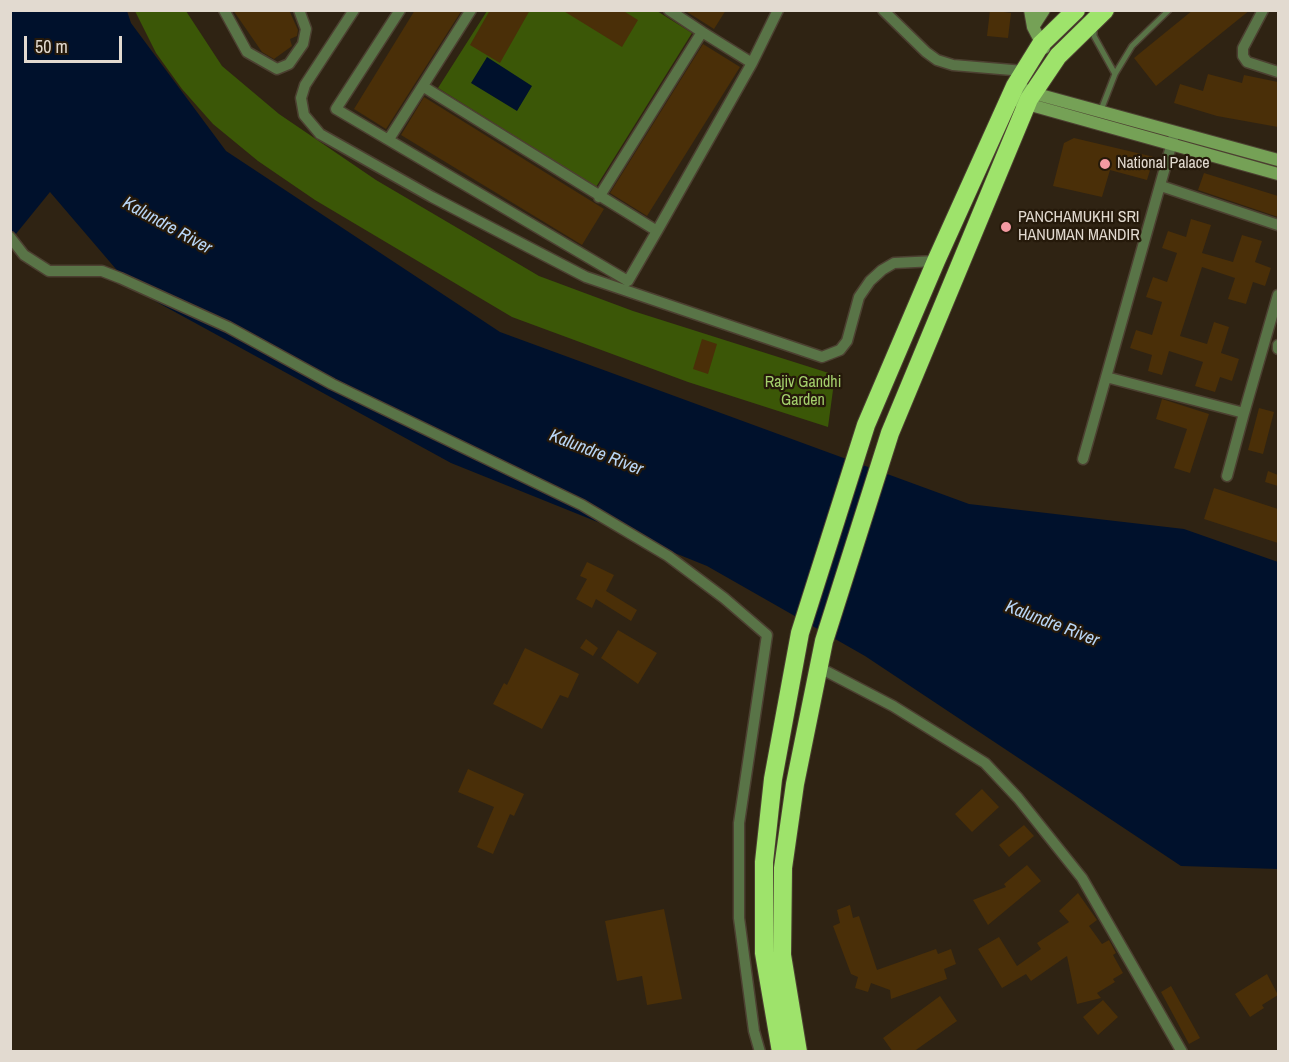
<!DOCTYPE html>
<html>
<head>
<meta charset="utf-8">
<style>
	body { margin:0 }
	#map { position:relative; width:1289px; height:1062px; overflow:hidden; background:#2f2313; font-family:"Archivo Narrow",sans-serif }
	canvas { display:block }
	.frame { position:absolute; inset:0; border:12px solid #e2dad0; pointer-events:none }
	.scale { position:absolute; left:24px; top:36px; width:98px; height:27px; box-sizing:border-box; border:3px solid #e2dad0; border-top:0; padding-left:8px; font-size:18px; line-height:21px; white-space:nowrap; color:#e2dad0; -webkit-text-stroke:4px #25190a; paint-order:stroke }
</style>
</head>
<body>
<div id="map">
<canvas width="1289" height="1062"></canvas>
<div class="frame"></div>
<div class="scale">50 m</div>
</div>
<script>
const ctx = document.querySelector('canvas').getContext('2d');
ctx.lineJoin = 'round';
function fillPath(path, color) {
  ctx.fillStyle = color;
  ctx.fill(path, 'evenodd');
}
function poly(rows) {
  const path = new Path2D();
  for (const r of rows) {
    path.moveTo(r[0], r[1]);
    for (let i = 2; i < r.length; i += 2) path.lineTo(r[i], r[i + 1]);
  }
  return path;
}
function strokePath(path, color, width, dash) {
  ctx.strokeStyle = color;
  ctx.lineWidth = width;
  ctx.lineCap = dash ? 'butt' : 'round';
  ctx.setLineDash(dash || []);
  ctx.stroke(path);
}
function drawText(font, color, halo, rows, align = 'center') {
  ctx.font = font + ' "Archivo Narrow",sans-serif';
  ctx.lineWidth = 4.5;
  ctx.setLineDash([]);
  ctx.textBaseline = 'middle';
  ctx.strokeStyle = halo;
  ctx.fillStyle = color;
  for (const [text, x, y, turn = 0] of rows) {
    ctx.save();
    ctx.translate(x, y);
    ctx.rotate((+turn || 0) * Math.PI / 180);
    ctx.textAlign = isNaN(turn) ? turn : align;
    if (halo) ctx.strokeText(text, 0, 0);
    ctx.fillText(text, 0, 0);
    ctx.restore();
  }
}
const green = poly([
	[135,11,186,11,222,66,279,114,376,180,539,276,633,311,835,375,828,427,688,382,512,317,315,200,258,161,213,124,182,89,156,53],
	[487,11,657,11,692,33,596,187,438,88]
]);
const water = poly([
	[11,11,127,11,131,23,226,151,500,332,969,504,1184,529,1278,562,1278,869,1181,866,865,656,707,566,451,463,133,289,50,192,11,240],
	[487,57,532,86,517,111,471,83]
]);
const building = poly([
	[233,10,289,10,298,30,297,36,290,39,292,46,274,59,262,52],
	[415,10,462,10,386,129,354,109],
	[490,10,530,10,500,63,470,45],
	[562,10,622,10,638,20,622,47],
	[684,10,726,10,714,29],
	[990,10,1011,13,1008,38,987,36],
	[1193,10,1250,10,1156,86,1134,58],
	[703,44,740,67,647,216,610,193],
	[1208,74,1242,83,1244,75,1278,82,1278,127,1217,116,1174,103,1180,84,1203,91],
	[424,97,604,209,582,245,401,135],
	[1074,138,1154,157,1147,180,1110,170,1102,197,1053,186,1064,143],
	[1204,173,1278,196,1278,217,1198,190],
	[1191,219,1211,225,1202,253,1233,262,1242,235,1262,241,1255,262,1271,268,1265,286,1253,282,1246,304,1228,299,1235,278,1202,267,1180,336,1207,344,1214,322,1229,327,1221,353,1239,359,1232,381,1220,377,1215,392,1195,386,1203,362,1169,351,1162,375,1148,371,1152,355,1130,348,1136,330,1152,335,1162,302,1146,297,1153,277,1167,282,1177,253,1162,248,1168,231,1186,237],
	[702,339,717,344,708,374,693,369],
	[1162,399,1209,414,1190,473,1174,468,1187,429,1156,419],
	[1259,408,1274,412,1263,454,1248,450],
	[1268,471,1278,475,1278,486,1265,482],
	[1214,488,1278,509,1278,543,1204,519],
	[587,562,614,575,606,591,637,610,631,621,596,599,592,608,576,599,587,579,580,576],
	[618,630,657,653,638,684,601,658],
	[586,639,598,648,593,656,580,648],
	[525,648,579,674,568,698,560,695,542,729,493,704,504,683,507,685],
	[468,769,524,794,514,816,510,814,493,854,477,847,494,807,458,792],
	[982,789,999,807,972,832,955,814],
	[1024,825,1034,836,1009,857,999,845],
	[1027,865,1041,881,988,925,973,900,1006,887,1004,884],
	[1078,893,1097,920,1089,926,1102,944,1109,940,1116,953,1113,955,1123,973,1113,979,1115,982,1097,993,1101,998,1077,1004,1067,956,1031,981,1026,974,1002,988,978,949,999,937,1017,966,1041,949,1037,943,1069,922,1059,911],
	[850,905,853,918,859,916,877,970,936,949,938,954,951,949,956,964,944,969,947,979,891,999,890,990,871,983,868,992,855,988,858,977,851,974,833,926,840,923,837,910],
	[664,909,682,999,647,1005,642,976,617,981,605,921],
	[1267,974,1278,995,1262,1005,1264,1008,1250,1017,1235,994],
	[1171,986,1200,1038,1189,1044,1161,992],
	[940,996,957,1021,913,1052,893,1052,883,1038],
	[1103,1000,1118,1017,1098,1035,1083,1017]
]);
const lane = poly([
	[1094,26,1094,36,1115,74],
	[1101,110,1115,74,1132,46,1169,10]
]);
const street = poly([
	[224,10,247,52,277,69,289,64,303,44,306,29,299,10],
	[354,10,305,85,301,98,304,115,320,134,432,197,586,277,822,357,840,350,847,341,859,297,870,281,882,270,894,263,936,261],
	[400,10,336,109,628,281,657,231,424,87],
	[883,10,926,52,937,60,953,65,1024,71],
	[1263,10,1243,48,1243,56,1247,62,1278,72],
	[702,32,752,63,778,10],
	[389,139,471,10],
	[1161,186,1278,225],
	[599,197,702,32,669,10],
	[657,231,752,63],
	[10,237,24,255,49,271,102,271,120,278,228,327,332,384,582,505,668,556,724,598,767,635,739,823,739,918,754,1031,760,1052],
	[1278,345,1278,349],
	[1106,377,1244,413,1278,295],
	[1083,459,1175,132],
	[1227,476,1244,413],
	[818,667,893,706,985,763,1018,798,1082,878,1182,1052]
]);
const secondary = poly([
	[1030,10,1033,27,1044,48],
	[1033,27,1044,10],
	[1015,86,1033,93,1278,160],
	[1020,102,1278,174]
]);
const highway = poly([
	[781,1052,764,953,764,862,773,779,800,633,866,425,936,261,1015,86,1041,44,1076,10],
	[798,1052,782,955,783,868,795,784,824,641,890,433,1029,99,1058,56,1105,10]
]);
const markers = [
	[1105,164,6,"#f49aa2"],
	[1006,227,6,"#f49aa2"]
];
const poiNames = [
	["National Palace",1117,164],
	["PANCHAMUKHI SRI",1018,218],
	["HANUMAN MANDIR",1018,236]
];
const parkNames = [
	["Rajiv Gandhi",803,383],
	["Garden",803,401]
];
const waterNames = [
	["Kalundre River",167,226,29],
	["Kalundre River",596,453,21],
	["Kalundre River",1052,624,21]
];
fillPath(green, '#3b5707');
fillPath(water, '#00112c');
fillPath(building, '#4a2f08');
strokePath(lane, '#4c4031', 8);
strokePath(street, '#4c4031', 13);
strokePath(secondary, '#4c4031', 14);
strokePath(highway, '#4c4031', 20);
strokePath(lane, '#597447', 5);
strokePath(street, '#597447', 10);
strokePath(secondary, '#75a156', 12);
strokePath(highway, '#9ee36b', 18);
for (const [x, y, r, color] of markers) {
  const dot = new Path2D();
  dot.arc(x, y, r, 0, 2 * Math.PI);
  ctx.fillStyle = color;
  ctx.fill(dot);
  strokePath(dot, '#25190a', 2);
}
drawText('16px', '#e2dad0', '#25190a', poiNames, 'left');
drawText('16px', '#a4d06c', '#25190a', parkNames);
drawText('italic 18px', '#b9d6f6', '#25190a', waterNames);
</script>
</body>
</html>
